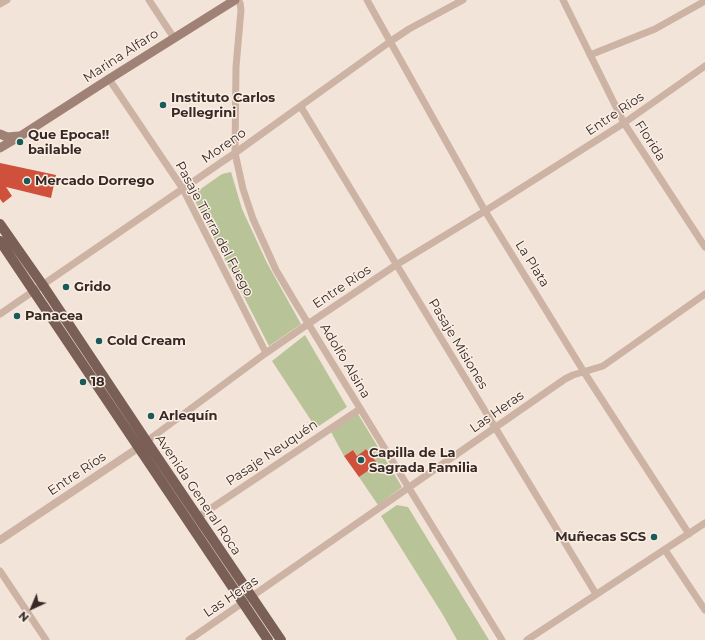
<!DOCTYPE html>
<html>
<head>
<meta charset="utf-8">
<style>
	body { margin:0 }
	#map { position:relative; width:705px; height:640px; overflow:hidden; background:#f3e4d9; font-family:Montserrat,sans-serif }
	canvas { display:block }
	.north { position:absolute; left:12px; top:588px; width:40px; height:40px; -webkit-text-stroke:3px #fbefe5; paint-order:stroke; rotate:224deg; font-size:11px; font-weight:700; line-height:16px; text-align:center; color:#372a26 }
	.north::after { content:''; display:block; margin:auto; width:14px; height:18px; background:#372a26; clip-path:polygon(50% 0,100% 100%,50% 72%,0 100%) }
</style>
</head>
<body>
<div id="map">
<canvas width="705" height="640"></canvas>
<div class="north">N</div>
</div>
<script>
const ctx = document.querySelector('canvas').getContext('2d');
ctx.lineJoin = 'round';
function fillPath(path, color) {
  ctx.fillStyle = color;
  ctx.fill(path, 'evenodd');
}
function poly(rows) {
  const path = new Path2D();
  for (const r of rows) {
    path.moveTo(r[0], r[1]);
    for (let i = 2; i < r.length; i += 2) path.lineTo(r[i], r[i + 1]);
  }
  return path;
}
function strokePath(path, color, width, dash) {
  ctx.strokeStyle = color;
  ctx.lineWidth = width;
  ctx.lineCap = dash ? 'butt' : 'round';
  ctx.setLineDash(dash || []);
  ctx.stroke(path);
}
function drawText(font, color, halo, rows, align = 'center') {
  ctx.font = font + ' Montserrat,sans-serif';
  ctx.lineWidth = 3;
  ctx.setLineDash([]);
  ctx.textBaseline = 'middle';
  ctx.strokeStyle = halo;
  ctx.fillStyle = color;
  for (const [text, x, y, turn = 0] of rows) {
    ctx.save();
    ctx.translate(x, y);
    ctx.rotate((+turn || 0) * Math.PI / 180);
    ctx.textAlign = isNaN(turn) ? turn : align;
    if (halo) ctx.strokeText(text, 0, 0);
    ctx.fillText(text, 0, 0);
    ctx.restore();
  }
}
const green = poly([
	[231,172,242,209,267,263,301,324,269,346,192,195,222,174],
	[305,335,347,407,316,428,272,361],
	[358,414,402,487,378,505,359,477,378,464,366,449,357,456,353,450,344,456,331,432],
	[397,505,408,507,489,640,457,640,443,615,381,516]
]);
const building = poly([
	[0,163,56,175,51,198,6,187,12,196,3,203,0,199],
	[366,449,378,464,359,477,344,456,353,450,357,456]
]);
const minor = poly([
	[149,0,174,38],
	[237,0,240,3,241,10,236,67,235,153,243,189,253,219,276,270,295,302,502,640],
	[367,0,485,211,584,372,689,534],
	[563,0,624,123,705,247],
	[0,4,7,0],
	[590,55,655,29,705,1],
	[109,79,183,189,266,353],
	[301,107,596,594],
	[0,314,235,153,391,41,409,29,463,0],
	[143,444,266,353,308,324,396,265,485,211,624,123,705,66],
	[198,517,360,409],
	[665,550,705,610],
	[0,571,46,640],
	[189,640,565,379,573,375,603,366,705,294],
	[527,640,705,523]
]);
const tertiary = poly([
	[0,540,138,448]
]);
const secondary = poly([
	[0,134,7,137,19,136],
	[0,148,22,135,109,79,235,0]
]);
const primary = poly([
	[0,224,42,284,147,442,281,640],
	[0,241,268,640]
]);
const markers = [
	[163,105,4,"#195b5a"],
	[20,142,4,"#195b5a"],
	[27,181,4,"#195b5a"],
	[66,287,4,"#195b5a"],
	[17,316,4,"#195b5a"],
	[99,341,4,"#195b5a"],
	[83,382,4,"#195b5a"],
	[151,416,4,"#195b5a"],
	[361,460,4,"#195b5a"],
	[654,537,4,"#195b5a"]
];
const streetNames = [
	["Marina Alfaro",121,56,-33],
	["Entre Ríos",615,114,-34],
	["Florida",650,141,57],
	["Moreno",224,146,-35],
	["Pasaje Tierra del Fuego",214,229,62],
	["La Plata",532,264,58],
	["Entre Ríos",342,287,-34],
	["Pasaje Misiones",458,344,59],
	["Adolfo Alsina",345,361,59],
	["Las Heras",497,412,-35],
	["Pasaje Neuquén",272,453,-34],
	["Entre Ríos",77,474,-34],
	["Avenida General Roca",198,495,56],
	["Las Heras",231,597,-34]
];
const poiNames = [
	["Instituto Carlos",171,98],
	["Pellegrini",171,113],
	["Que Epoca!!",28,135],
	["bailable",28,150],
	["Mercado Dorrego",35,181],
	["Grido",74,287],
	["Panacea",25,316],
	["Cold Cream",107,341],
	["18",91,382],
	["Arlequín",159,416],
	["Capilla de La",369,453],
	["Sagrada Familia",369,468],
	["Muñecas SCS",646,537,"right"]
];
fillPath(green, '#b9c398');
fillPath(building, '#cf513b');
strokePath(minor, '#ccb3a4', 7);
strokePath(tertiary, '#ccb3a4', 8);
strokePath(secondary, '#a08175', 9);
strokePath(primary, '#7a5f56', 10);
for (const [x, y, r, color] of markers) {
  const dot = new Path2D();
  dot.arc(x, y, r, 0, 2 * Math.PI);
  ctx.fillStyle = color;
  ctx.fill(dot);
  strokePath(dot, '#fbefe5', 1.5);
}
drawText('13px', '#372a26', '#fbefe5', streetNames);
drawText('bold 13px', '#372a26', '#fbefe5', poiNames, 'left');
</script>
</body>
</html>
